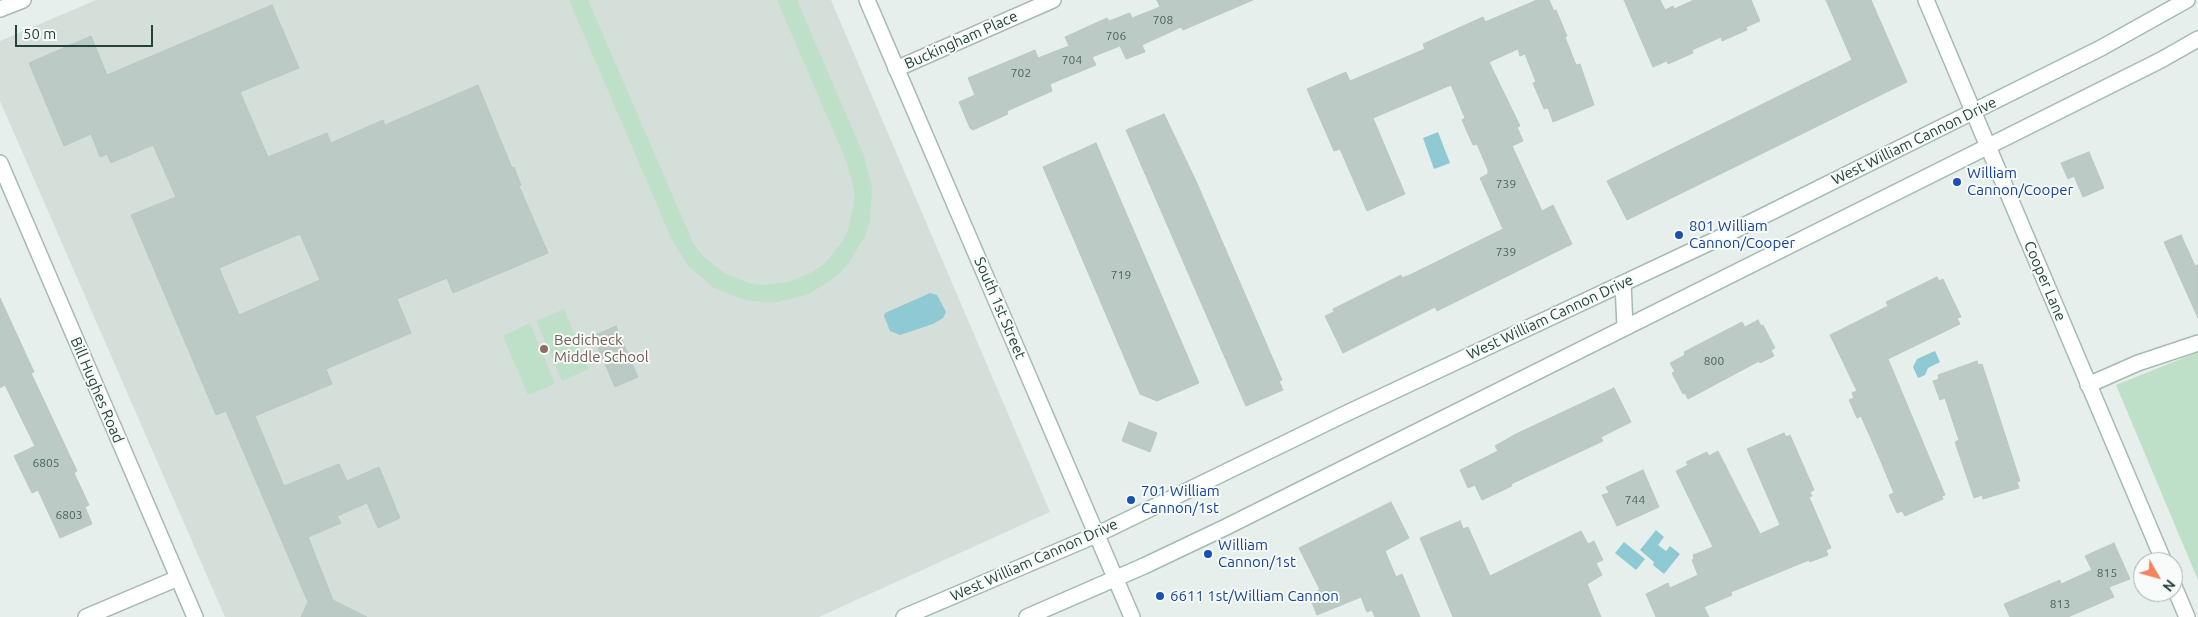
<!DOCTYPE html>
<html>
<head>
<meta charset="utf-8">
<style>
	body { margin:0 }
	#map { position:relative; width:2198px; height:617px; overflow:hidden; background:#e6efeb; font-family:Ubuntu,sans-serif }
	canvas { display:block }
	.north { position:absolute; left:2133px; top:552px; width:50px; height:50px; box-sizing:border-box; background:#f7fbf9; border:1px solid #a3b1ad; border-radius:50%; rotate:128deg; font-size:14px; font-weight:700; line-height:20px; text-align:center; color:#24423a }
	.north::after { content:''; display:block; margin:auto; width:18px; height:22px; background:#f4845f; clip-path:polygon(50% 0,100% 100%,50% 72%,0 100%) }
	.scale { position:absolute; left:15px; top:25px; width:138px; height:22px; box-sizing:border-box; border:2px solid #24423a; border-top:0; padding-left:6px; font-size:15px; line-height:18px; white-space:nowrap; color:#24423a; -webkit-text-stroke:4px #f7fbf9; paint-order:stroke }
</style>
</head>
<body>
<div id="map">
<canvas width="2198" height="617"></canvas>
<div class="north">N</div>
<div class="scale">50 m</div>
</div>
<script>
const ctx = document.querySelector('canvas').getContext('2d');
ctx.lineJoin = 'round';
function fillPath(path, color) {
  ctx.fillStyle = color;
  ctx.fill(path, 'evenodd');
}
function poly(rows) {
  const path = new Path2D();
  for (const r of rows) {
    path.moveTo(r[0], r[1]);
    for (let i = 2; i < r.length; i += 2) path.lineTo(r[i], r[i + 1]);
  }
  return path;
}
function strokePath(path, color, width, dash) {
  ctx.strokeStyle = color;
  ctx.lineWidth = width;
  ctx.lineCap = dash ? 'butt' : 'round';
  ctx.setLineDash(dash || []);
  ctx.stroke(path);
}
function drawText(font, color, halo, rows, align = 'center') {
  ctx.font = font + ' Ubuntu,sans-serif';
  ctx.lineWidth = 4;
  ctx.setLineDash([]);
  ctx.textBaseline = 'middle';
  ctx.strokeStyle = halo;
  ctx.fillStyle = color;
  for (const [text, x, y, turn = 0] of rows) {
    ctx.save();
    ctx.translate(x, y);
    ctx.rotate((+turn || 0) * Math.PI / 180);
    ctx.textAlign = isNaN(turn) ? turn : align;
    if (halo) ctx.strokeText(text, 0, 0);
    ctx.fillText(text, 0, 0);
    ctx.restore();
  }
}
const built = poly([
	[96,0,831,0,1050,512,819,617,225,617,0,101,0,41]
]);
const green = poly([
	[569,0,588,0,694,245,703,256,724,273,749,283,762,285,789,282,814,271,825,263,842,242,848,230,854,203,854,189,847,163,777,0,797,0,864,156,872,187,870,220,865,236,848,264,837,276,809,294,778,302,761,302,745,300,714,288,689,267,672,240],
	[564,309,589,369,562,381,536,321],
	[530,323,555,384,528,395,503,336],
	[2198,352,2198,580,2116,385]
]);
const water = poly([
	[1438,132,1450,163,1434,169,1423,138],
	[930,293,937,295,946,312,943,318,933,324,900,335,890,331,884,316,885,313],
	[1935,351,1940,362,1928,368,1925,375,1918,378,1913,367,1917,359],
	[1656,530,1664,537,1658,545,1666,551,1670,546,1680,554,1664,574,1653,565,1654,562,1640,550],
	[1624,542,1645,559,1636,570,1615,553]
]);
const building = poly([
	[1157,0,1253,0,1183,30,1181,27,1142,45,1145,52,1126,59,1120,46,1092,57,1096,65,1050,84,1052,91,1007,111,1008,114,973,130,970,128,959,102,975,95,968,78,1035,50,1038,58,1069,46,1065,37,1107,18,1109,21,1130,13,1132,18,1160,7,1157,0],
	[1537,0,1549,0,1554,11,1556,10,1567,36,1565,37,1576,65,1580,64,1594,105,1553,122,1548,108,1544,109,1533,83,1536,82,1525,54,1520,56,1518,49,1489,62,1520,126,1517,127,1523,141,1512,146,1542,211,1553,205,1572,244,1437,311,1435,307,1343,353,1325,316,1334,312,1333,309,1401,275,1402,278,1412,274,1503,229,1480,178,1488,174,1488,170,1477,144,1473,145,1462,120,1465,118,1451,85,1373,118,1405,194,1367,211,1340,149,1334,151,1307,89,1346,72,1350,81,1425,49,1423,44,1483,17,1485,22,1537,0],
	[1624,0,1660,0,1665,10,1673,6,1674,9,1694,0,1751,0,1760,21,1746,27,1747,30,1722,41,1721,37,1692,50,1693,53,1668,64,1667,61,1653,67,1624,0],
	[1826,0,1871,0,1907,82,1627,220,1607,181,1852,60,1826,0],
	[272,5,299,68,240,92,268,157,327,133,331,143,383,120,385,125,478,85,512,168,514,167,521,185,519,186,548,253,453,293,447,278,397,299,411,333,326,369,332,384,255,416,284,486,339,464,347,481,379,467,400,518,378,528,367,503,337,516,341,523,308,537,333,600,367,617,301,617,308,602,226,411,216,415,131,215,176,197,153,145,111,163,107,154,100,157,91,134,64,146,29,63,91,36,107,75,272,5],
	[300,234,320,280,239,315,219,268,300,234],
	[1164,114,1196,181,1282,380,1279,381,1283,390,1246,406,1126,130,1164,114],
	[1096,143,1199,383,1157,401,1140,394,1043,167,1096,143],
	[2089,152,2104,188,2083,197,2074,176,2068,179,2061,163,2089,152],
	[2181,235,2195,266,2198,264,2198,318,2164,242,2181,235],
	[1937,277,1939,281,1943,279,1961,317,1957,318,1960,324,1888,359,1945,495,1942,496,1943,499,1905,516,1902,511,1897,513,1889,495,1894,493,1879,457,1861,416,1857,418,1849,400,1854,398,1852,393,1857,391,1830,335,1888,306,1886,302,1937,277],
	[0,298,34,372,31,373,77,471,74,473,89,505,85,507,92,524,60,538,38,490,32,493,14,456,35,446,5,385,0,388,0,298],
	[1758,320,1761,326,1763,325,1775,348,1771,350,1774,356,1760,363,1759,361,1688,399,1685,393,1683,394,1672,373,1675,372,1670,363,1685,355,1684,352,1742,322,1745,327,1758,320],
	[616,326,638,377,615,387,593,336,616,326],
	[1977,361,1978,365,1982,364,2020,481,2017,482,2019,488,1983,499,1982,495,1974,498,1955,442,1959,440,1945,398,1940,400,1933,381,1939,379,1938,375,1977,361],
	[1614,388,1631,422,1601,437,1603,441,1511,484,1512,486,1482,500,1475,485,1468,488,1460,470,1498,451,1495,446,1516,434,1614,388],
	[1129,422,1157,433,1150,452,1122,441,1129,422],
	[1784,433,1786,437,1790,435,1814,490,1810,492,1812,496,1809,497,1831,548,1826,550,1828,555,1810,562,1809,560,1731,592,1732,595,1704,607,1709,617,1656,617,1646,594,1668,583,1670,588,1698,575,1692,560,1694,559,1693,555,1713,547,1676,471,1688,465,1686,462,1707,452,1709,456,1718,451,1760,534,1780,525,1747,449,1784,433],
	[1643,470,1659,507,1617,526,1602,495,1609,493,1606,487,1643,470],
	[1391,502,1409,538,1385,551,1396,577,1402,574,1420,617,1375,617,1372,610,1367,612,1361,597,1317,615,1309,595,1320,590,1299,548,1391,502],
	[1460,521,1463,529,1468,527,1490,576,1581,531,1588,544,1594,541,1603,560,1596,563,1602,575,1587,584,1601,617,1453,617,1420,538,1460,521],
	[2114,543,2130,579,2109,587,2114,597,2068,617,2010,617,2004,604,2060,580,2061,584,2092,570,2085,556,2114,543]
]);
const street = poly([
	[0,9,23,0],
	[896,69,1053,0],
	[0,163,195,617],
	[2088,385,2138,363,2198,343],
	[86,617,178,578]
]);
const secondary = poly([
	[867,0,1132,617],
	[1926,0,2164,562],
	[1623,283,1625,327],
	[2173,584,2187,617],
	[904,617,1096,535,1345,414,1715,240,2101,48,2187,0],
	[1027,617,1144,566,1226,527,2161,60,2198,39]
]);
const markers = [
	[1957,182,5,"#1a4fb4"],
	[1679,235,5,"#1a4fb4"],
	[544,349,5,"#8d6e63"],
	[1131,500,5,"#1a4fb4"],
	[1208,554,5,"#1a4fb4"],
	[1160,596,5,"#1a4fb4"]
];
const numberNames = [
	["708",1163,20],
	["706",1116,36],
	["704",1072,60],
	["702",1021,73],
	["739",1506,184],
	["739",1506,252],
	["719",1121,275],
	["800",1714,361],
	["6805",46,463],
	["744",1635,500],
	["6803",69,515],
	["815",2107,573],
	["813",2060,604]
];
const streetNames = [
	["Buckingham Place",961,40,-24],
	["West William Cannon Drive",1914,141,-26],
	["Cooper Lane",2045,281,67],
	["South 1st Street",1000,308,67],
	["West William Cannon Drive",1550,317,-25],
	["Bill Hughes Road",97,390,67],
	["West William Cannon Drive",1034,560,-24]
];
const transitNames = [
	["William",1967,173],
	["Cannon/Cooper",1967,190],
	["801 William",1689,226],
	["Cannon/Cooper",1689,243],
	["701 William",1141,491],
	["Cannon/1st",1141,508],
	["William",1218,545],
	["Cannon/1st",1218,562],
	["6611 1st/William Cannon",1170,596]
];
const educationNames = [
	["Bedicheck",554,340],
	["Middle School",554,357]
];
fillPath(built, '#d4dfda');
fillPath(green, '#bfe0c8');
fillPath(water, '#8ec9d4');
fillPath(building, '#bbcac4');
strokePath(building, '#b8c9c2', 1);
strokePath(street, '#a8b8b2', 18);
strokePath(secondary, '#a4bbb3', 18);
strokePath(street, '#fff', 15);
strokePath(secondary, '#fff', 15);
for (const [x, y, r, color] of markers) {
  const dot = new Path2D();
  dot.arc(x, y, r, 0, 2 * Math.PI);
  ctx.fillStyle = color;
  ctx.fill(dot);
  strokePath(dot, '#f7fbf9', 2);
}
drawText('12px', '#4a645c', null, numberNames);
drawText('15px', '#24423a', '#f7fbf9', streetNames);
drawText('15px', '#164399', '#f7fbf9', transitNames, 'left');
drawText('15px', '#785e54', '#f7fbf9', educationNames, 'left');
</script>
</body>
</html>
